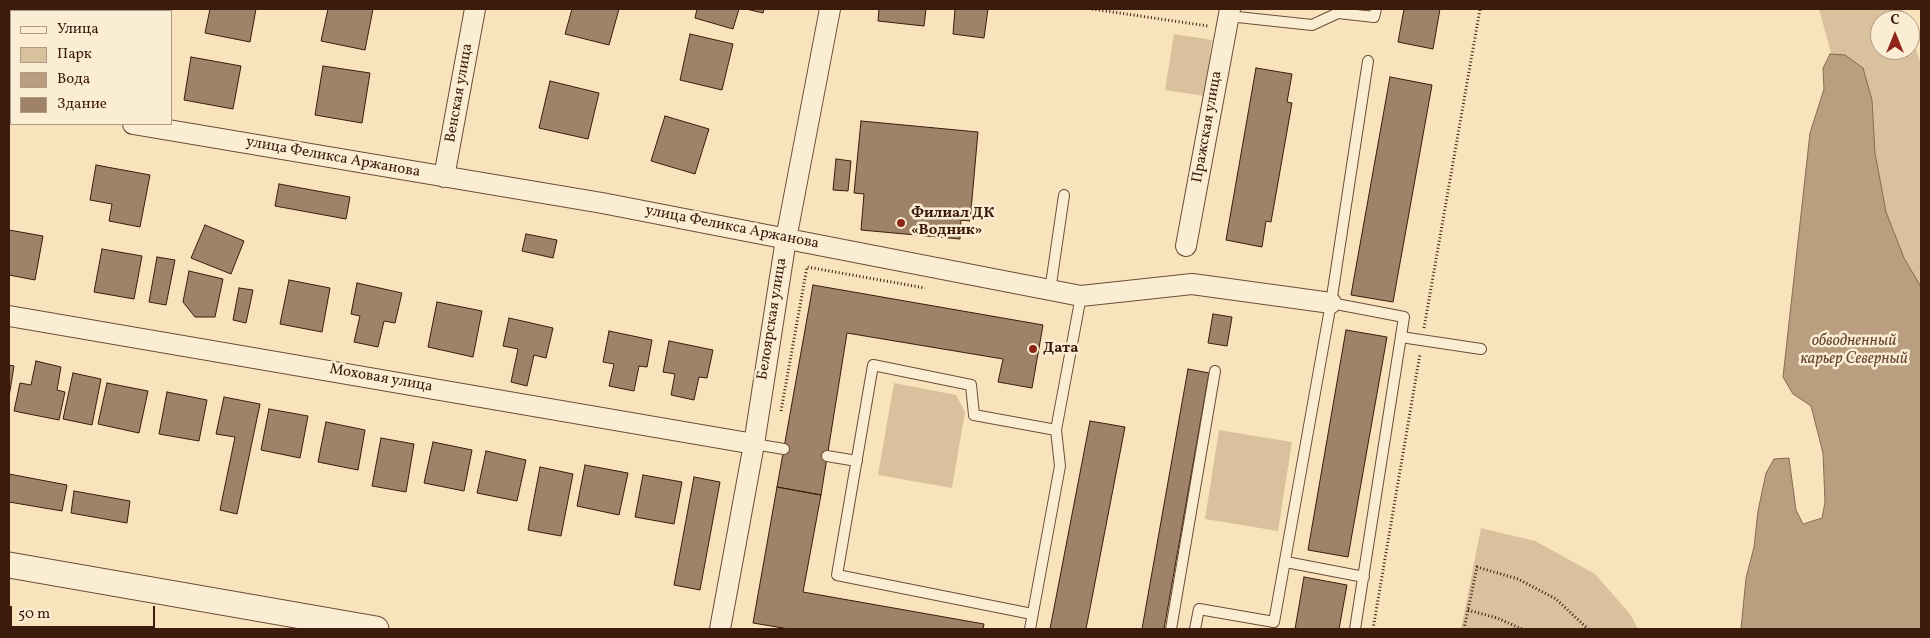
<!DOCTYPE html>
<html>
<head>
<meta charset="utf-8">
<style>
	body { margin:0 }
	#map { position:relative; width:1930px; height:638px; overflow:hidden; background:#f9e3bc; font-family:Vollkorn,serif }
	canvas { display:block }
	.frame { position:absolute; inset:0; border:10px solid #3c1b0d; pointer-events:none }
	.legend { position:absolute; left:10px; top:10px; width:162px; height:115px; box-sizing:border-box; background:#fbedd3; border:1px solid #af9984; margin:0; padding:6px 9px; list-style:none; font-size:15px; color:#3c1b0d }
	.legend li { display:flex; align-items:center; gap:10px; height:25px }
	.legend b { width:25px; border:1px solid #af9984 }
	.north { position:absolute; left:1870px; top:10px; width:50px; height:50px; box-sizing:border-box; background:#fbedd3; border:1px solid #af9984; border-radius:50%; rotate:0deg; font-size:14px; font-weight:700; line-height:20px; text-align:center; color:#3c1b0d }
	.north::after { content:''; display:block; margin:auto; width:18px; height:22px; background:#8f2418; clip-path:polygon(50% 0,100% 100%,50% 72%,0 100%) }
	.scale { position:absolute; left:10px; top:606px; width:145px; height:22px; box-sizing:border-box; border:2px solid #3c1b0d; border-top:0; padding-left:6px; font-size:15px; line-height:18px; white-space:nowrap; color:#3c1b0d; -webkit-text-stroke:4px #fbedd3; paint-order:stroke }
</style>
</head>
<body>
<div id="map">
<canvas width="1930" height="638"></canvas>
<div class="frame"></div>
<ul class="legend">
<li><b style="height:6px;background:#fbedd3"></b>Улица</li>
<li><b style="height:14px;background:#d9c19e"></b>Парк</li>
<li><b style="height:14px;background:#b99f80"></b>Вода</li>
<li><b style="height:14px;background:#9e8368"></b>Здание</li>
</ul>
<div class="north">С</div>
<div class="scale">50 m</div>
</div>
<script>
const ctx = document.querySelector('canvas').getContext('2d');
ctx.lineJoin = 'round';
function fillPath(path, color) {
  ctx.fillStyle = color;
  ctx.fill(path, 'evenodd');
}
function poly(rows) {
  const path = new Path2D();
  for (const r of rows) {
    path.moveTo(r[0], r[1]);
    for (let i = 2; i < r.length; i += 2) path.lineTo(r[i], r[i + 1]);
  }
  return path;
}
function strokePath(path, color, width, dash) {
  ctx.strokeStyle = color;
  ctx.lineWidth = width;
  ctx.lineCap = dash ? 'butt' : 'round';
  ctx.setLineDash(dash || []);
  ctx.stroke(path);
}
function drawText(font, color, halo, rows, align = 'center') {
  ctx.font = font + ' Vollkorn,serif';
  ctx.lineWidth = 5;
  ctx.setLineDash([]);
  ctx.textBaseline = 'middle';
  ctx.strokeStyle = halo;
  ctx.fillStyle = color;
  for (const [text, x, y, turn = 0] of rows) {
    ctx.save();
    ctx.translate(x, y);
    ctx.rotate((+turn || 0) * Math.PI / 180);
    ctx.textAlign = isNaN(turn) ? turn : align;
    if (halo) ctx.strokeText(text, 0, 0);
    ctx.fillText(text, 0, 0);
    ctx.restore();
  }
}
const green = poly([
	[1819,9,1903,9,1906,20,1880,20,1880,50,1910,50,1910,31,1921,65,1921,380],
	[1174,34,1212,40,1204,96,1165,90],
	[894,383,956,395,965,412,952,488,878,475],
	[1219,430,1292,442,1278,531,1205,519],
	[1481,528,1535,541,1595,574,1630,614,1638,629,1461,629]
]);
const water = poly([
	[1830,54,1845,55,1863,68,1872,100,1875,153,1886,212,1904,258,1921,287,1921,629,1741,629,1746,578,1754,547,1758,511,1766,473,1774,459,1789,458,1796,510,1803,524,1822,518,1825,502,1823,453,1811,406,1793,394,1783,377,1810,133,1824,89,1823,68,1830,54]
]);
const building = poly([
	[210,9,256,9,250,42,205,33,210,9],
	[328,9,373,9,365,50,321,41,328,9],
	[572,9,619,9,609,45,565,34,572,9],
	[697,9,739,9,733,29,695,18,697,9],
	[746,9,764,9,763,13,746,9],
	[879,9,926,9,924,26,878,21,879,9],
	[955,9,988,9,984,38,953,34,955,9],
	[1404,9,1440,9,1433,49,1398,42,1404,9],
	[11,19,11,59,9,58,9,32,11,19],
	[690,34,733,44,722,90,680,80,690,34],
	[191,57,241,66,233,109,184,100,191,57],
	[323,66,370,73,362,123,315,115,323,66],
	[1256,68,1292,74,1287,102,1292,103,1271,222,1266,221,1262,247,1226,240,1256,68],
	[1390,77,1432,85,1393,302,1351,295,1390,77],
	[550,81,599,93,588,139,539,128,550,81],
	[665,116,709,129,695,174,651,161,665,116],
	[861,121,978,132,970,221,961,220,960,239,861,230,864,194,854,193,861,121],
	[836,159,851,161,848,191,833,190,836,159],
	[96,165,150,175,140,227,109,221,112,204,90,200,96,165],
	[279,184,350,197,346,219,275,206,279,184],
	[205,225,244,241,231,274,191,258,205,225],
	[9,230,43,236,35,280,9,275,9,230],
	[526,234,557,240,553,258,522,251,526,234],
	[102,249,142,256,134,299,94,292,102,249],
	[157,257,175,260,166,305,149,302,157,257],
	[189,271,223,279,215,317,195,317,183,302,189,271],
	[289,280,330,288,322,332,280,324,289,280],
	[357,283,402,293,395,323,384,321,378,347,354,342,360,316,351,314,357,283],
	[813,285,1043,325,1032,388,998,382,1003,359,847,333,821,495,777,487,813,285],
	[239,288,253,290,246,323,233,320,239,288],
	[437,302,482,311,473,357,428,347,437,302],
	[1213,314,1232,317,1227,346,1208,343,1213,314],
	[509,318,553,328,546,358,534,355,527,386,511,382,518,349,503,346,509,318],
	[1346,330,1387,337,1348,557,1308,550,1346,330],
	[609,331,652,340,647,367,639,366,634,391,609,386,614,364,603,362,609,331],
	[669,341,713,350,707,378,699,377,694,400,671,395,675,374,663,372,669,341],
	[36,361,61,367,57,390,65,392,59,420,14,411,20,383,31,385,36,361],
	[9,365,14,366,9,397,9,365],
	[1188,369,1209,373,1164,629,1142,629,1188,369],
	[73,373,101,379,92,425,63,419,73,373],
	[107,383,148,391,139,433,98,424,107,383],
	[167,392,207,400,199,441,159,434,167,392],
	[224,397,260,404,237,514,220,510,235,437,216,434,224,397],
	[269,409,308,416,300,458,261,450,269,409],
	[1090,421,1125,427,1086,629,1050,629,1090,421],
	[326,422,365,430,358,470,318,462,326,422],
	[381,438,414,444,406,492,372,486,381,438],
	[433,442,472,450,464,491,424,483,433,442],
	[486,451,526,460,517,501,477,493,486,451],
	[585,465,628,473,619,515,577,506,585,465],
	[540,467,573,474,561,536,528,530,540,467],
	[9,474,67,485,62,511,9,502,9,474],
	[643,475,682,482,674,524,635,517,643,475],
	[694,477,720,482,700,590,674,585,694,477],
	[777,487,821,495,803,592,984,624,983,629,789,629,753,623,777,487],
	[74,491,130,501,127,523,71,513,74,491],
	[1304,577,1347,585,1339,629,1295,629,1304,577]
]);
const path = poly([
	[1092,9,1208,26],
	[1424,328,1480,9],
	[781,411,807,267,925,288],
	[1468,610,1497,618,1522,629],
	[1373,629,1420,354],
	[1464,629,1477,567,1518,579,1556,599,1588,629]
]);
const service = poly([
	[1228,16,1312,25,1338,13,1374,17,1376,9],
	[1050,291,1064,195],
	[1331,303,1368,61],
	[1401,337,1481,349],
	[754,444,784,449],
	[827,456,857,461],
	[1286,562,1364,577],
	[1032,614,837,575,873,365,971,385,974,415,1056,430,1081,296],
	[1030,629,1060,466,1056,430],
	[1171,629,1215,371],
	[1195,629,1199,609,1274,622,1331,303,1404,317,1355,629]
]);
const minor = poly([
	[94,11,94,9],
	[9,103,11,103],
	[133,124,602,203,1081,296,1192,284,1331,303],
	[444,177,475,9],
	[1186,246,1230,9],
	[9,316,754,444],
	[720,629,754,444,786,239,830,9]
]);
const tertiary = poly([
	[9,565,376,629]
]);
const markers = [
	[901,223,5,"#8f2418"],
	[1033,349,5,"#8f2418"]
];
const streetNames = [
	["Венская улица",460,93,-80],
	["Пражская улица",1208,127,-80],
	["улица Феликса Аржанова",333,158,10],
	["улица Феликса Аржанова",732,228,11],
	["Белоярская улица",773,319,-81],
	["Моховая улица",381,379,10]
];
const poiNames = [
	["Филиал ДК",911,214],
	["«Водник»",911,231],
	["Дата",1043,349]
];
const waterNames = [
	["обводненный",1854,342],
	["карьер Северный",1854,360]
];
fillPath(green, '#d9c19e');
fillPath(water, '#b99f80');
strokePath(water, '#876a52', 1);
fillPath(building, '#9e8368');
strokePath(building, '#3c1b0d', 1);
strokePath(service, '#6b4d39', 12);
strokePath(minor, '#6b4d39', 22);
strokePath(tertiary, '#6b4d39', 27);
strokePath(path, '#3c1b0d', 3, [1, 2.5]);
strokePath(service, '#fbedd3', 10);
strokePath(minor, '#fbedd3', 20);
strokePath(tertiary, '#fbedd3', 25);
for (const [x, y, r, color] of markers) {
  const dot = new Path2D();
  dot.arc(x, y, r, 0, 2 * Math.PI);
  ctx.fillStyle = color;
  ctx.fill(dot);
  strokePath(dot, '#fbedd3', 2);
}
drawText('15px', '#3c1b0d', '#fbedd3', streetNames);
drawText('bold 15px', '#3c1b0d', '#fbedd3', poiNames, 'left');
drawText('italic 16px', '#684935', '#fbedd3', waterNames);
</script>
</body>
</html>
